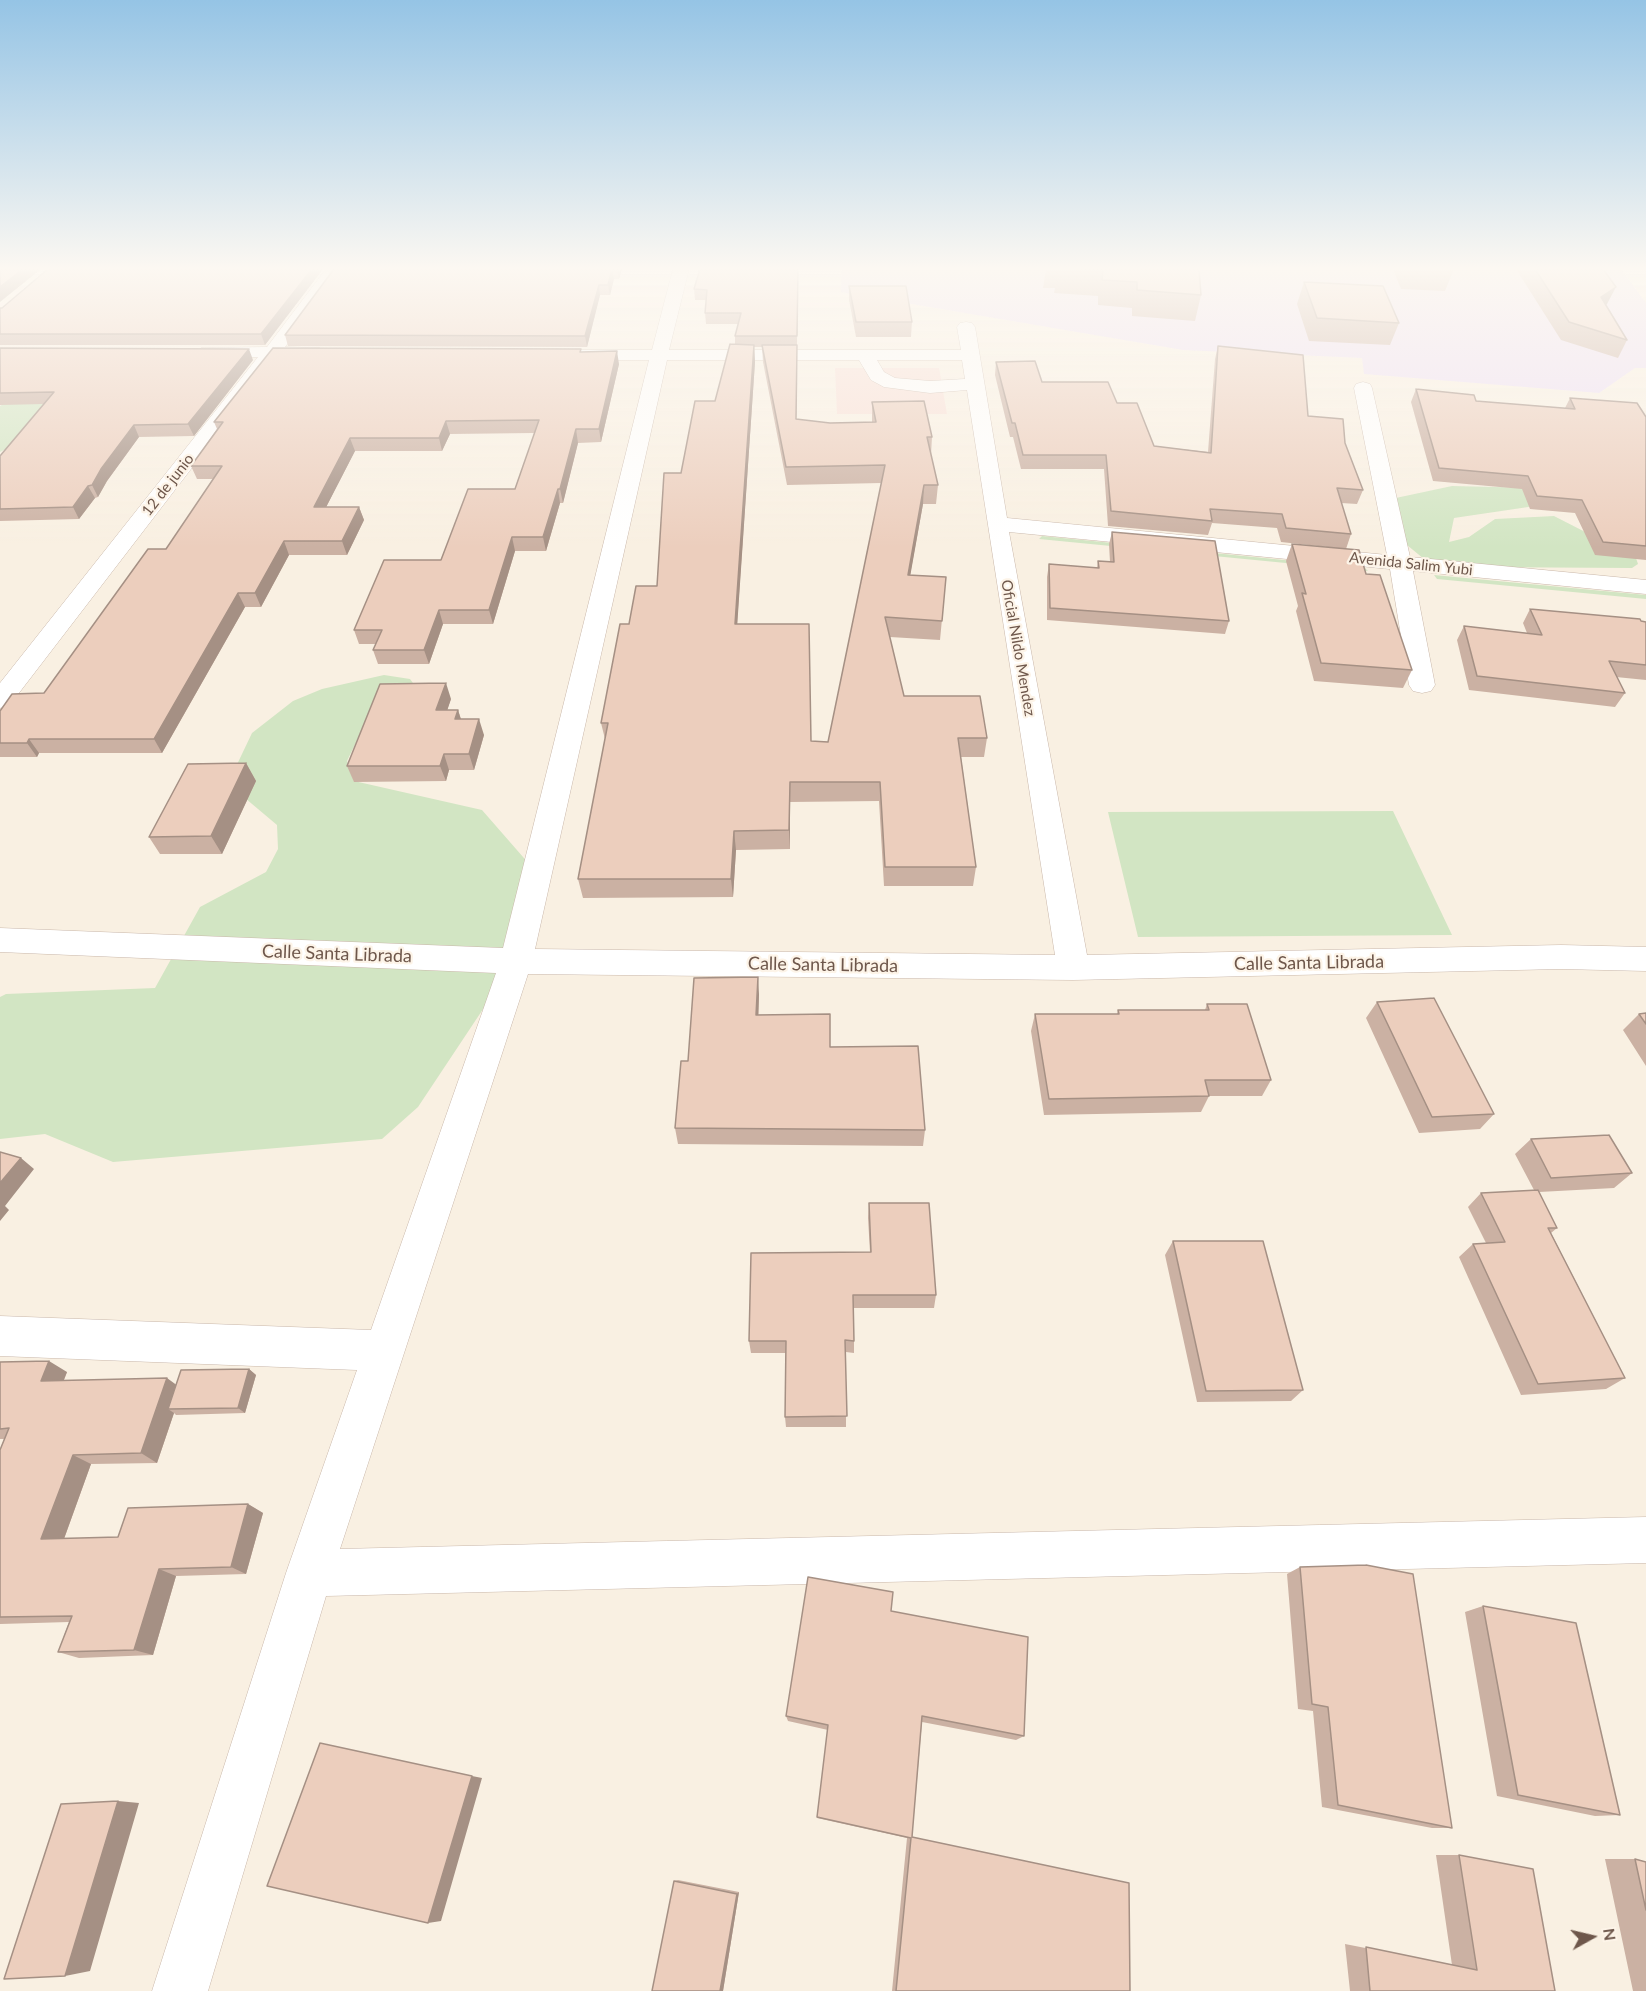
<!DOCTYPE html>
<html>
<head>
<meta charset="utf-8">
<style>
	body { margin:0 }
	#map { position:relative; width:1646px; height:1991px; overflow:hidden; background:#f9f0e2; font-family:Lato,sans-serif }
	canvas { display:block }
	.north { position:absolute; left:1562px; top:1907px; width:60px; height:60px; -webkit-text-stroke:4px #fdf4e8; paint-order:stroke; rotate:82deg; font-size:16px; font-weight:700; line-height:24px; text-align:center; color:#6e574b }
	.north::after { content:''; display:block; margin:auto; width:21px; height:27px; background:#6e574b; clip-path:polygon(50% 0,100% 100%,50% 72%,0 100%) }
</style>
</head>
<body>
<div id="map">
<canvas width="1646" height="1991"></canvas>
<div class="north">N</div>
</div>
<script>
const ctx = document.querySelector('canvas').getContext('2d');
ctx.lineJoin = 'round';
function fillPath(path, color) {
  ctx.fillStyle = color;
  ctx.fill(path, 'evenodd');
}
function poly(rows) {
  const path = new Path2D();
  for (const r of rows) {
    path.moveTo(r[0], r[1]);
    for (let i = 2; i < r.length; i += 2) path.lineTo(r[i], r[i + 1]);
  }
  return path;
}
function strokePath(path, color, width, dash) {
  ctx.strokeStyle = color;
  ctx.lineWidth = width;
  ctx.lineCap = dash ? 'butt' : 'round';
  ctx.setLineDash(dash || []);
  ctx.stroke(path);
}
function drawText(font, color, halo, rows, align = 'center') {
  ctx.font = font + ' Lato,sans-serif';
  ctx.lineWidth = 4.5;
  ctx.setLineDash([]);
  ctx.textBaseline = 'middle';
  ctx.strokeStyle = halo;
  ctx.fillStyle = color;
  for (const [text, x, y, turn = 0] of rows) {
    ctx.save();
    ctx.translate(x, y);
    ctx.rotate((+turn || 0) * Math.PI / 180);
    ctx.textAlign = isNaN(turn) ? turn : align;
    if (halo) ctx.strokeText(text, 0, 0);
    ctx.fillText(text, 0, 0);
    ctx.restore();
  }
}
const commercial = poly([
	[835,368,939,368,947,414,837,414]
]);
const education = poly([
	[842,269,1621,269,1646,303,1646,368,1635,368,1599,393,1364,374,1362,358,1183,350,841,292]
]);
const green = poly([
	[62,381,27,439,0,452,0,406,15,397],
	[1452,486,1540,488,1562,502,1454,518,1449,542,1469,537,1495,519,1554,516,1636,558,1638,564,1632,568,1470,567,1424,559,1407,545,1391,499],
	[1042,536,1365,568,1368,571,1039,539],
	[1434,575,1646,595,1646,599,1437,579],
	[384,675,410,679,425,699,360,734,347,761,354,781,482,810,537,873,515,961,418,1107,382,1139,113,1162,45,1134,0,1139,0,997,6,994,155,988,200,907,266,872,278,849,277,825,239,793,232,775,252,733,293,701,322,689],
	[1393,811,1452,935,1138,937,1108,812]
]);
const minor = poly([
	[326,269,342,269,285,347,320,348,323,352,320,356,277,357,9,706,0,708,0,683,258,357,207,357,201,356,198,352,201,348,267,347,326,269],
	[673,269,689,269,669,350,961,350,957,327,960,323,966,322,972,323,975,327,1007,518,1387,555,1354,388,1356,384,1363,382,1370,384,1372,388,1410,557,1646,580,1646,594,1413,571,1435,685,1431,691,1422,693,1413,691,1409,685,1390,569,1009,532,1087,955,1561,945,1646,947,1646,971,1561,969,1073,980,528,974,340,1549,1646,1517,1646,1563,326,1596,208,1991,152,1991,286,1573,357,1370,0,1356,0,1316,371,1330,496,973,0,952,0,928,503,948,649,360,573,360,567,359,564,355,567,351,573,350,652,350,673,269],
	[667,360,859,360,871,380,884,387,930,393,967,390,1055,955,535,949,667,360],
	[877,360,962,360,965,379,930,381,895,378,884,372,877,360]
]);
const wall = poly([
	[48,269,323,269,265,345,0,345,0,308,2,308],
	[334,269,622,269,619,279,614,279,610,295,600,295,587,347,288,346,285,335],
	[798,269,796,420,830,423,872,422,872,402,932,437,931,455,938,485,936,504,923,504,910,575,946,577,940,640,890,637,904,696,987,738,984,757,961,757,976,867,973,886,884,886,879,801,790,802,790,849,736,850,733,897,583,898,578,879,605,739,601,723,629,624,657,586,681,473,715,401,735,344,735,336,738,324,706,324,705,313,706,300,695,300,694,289],
	[754,347,762,347,763,362,787,485,882,483,828,742,811,741,737,624,755,362],
	[1046,269,1199,269,1201,295,1195,321,1132,316,1132,308,1098,305,1098,296,1054,293,1055,288,1043,288],
	[1393,269,1454,269,1445,291,1401,289],
	[1516,269,1603,269,1607,304,1606,305,1627,340,1618,358,1561,340],
	[1304,282,1399,323,1390,345,1309,341,1297,304],
	[849,286,912,322,911,337,856,337,849,300],
	[1218,346,1308,416,1345,443,1363,490,1357,504,1341,503,1351,534,1346,549,1281,542,1277,528,1212,523,1208,535,1108,526,1104,469,1021,469,1013,437,1010,437,995,375,996,362,1042,382,1117,403,1154,446,1208,452,1215,359],
	[0,348,253,360,194,436,139,437,107,481,98,497,95,498,79,519,0,521,0,456,44,404,0,405],
	[581,349,581,352,619,364,601,442,578,443,563,503,560,503,546,551,515,551,493,624,443,624,429,664,378,664,373,650,376,644,359,644,354,630,441,560,515,489,535,433,450,434,442,451,355,451,326,507,359,507,364,520,347,555,289,555,261,607,245,607,162,753,39,753,37,757,0,757,0,711,44,693,166,549,213,479,197,479,191,466,217,429,214,422],
	[1416,389,1476,401,1565,408,1570,398,1646,417,1646,560,1595,555,1575,513,1530,509,1522,489,1433,481,1411,402],
	[1112,532,1229,621,1225,634,1047,620,1047,577,1049,564,1097,568,1098,561,1110,562,1109,544],
	[1292,544,1412,670,1403,688,1314,681,1296,611,1298,606,1286,561],
	[1530,609,1646,622,1646,680,1616,677,1625,693,1615,707,1469,690,1457,640,1464,626,1527,633,1523,623],
	[451,699,447,710,458,710,461,719,484,735,474,770,449,770,446,781,354,782,347,766],
	[246,763,256,781,222,854,160,854,149,837],
	[759,994,758,1015,830,1047,925,1130,923,1146,678,1144,675,1128,688,1061],
	[1377,1002,1494,1114,1480,1129,1419,1133,1366,1018],
	[1207,1004,1271,1080,1262,1096,1209,1096,1201,1112,1044,1115,1031,1031,1035,1014,1117,1014,1118,1010,1205,1010],
	[1646,1013,1646,1066,1623,1030,1639,1014],
	[1531,1139,1632,1173,1614,1188,1539,1192,1557,1228,1551,1233,1625,1378,1606,1389,1521,1395,1459,1257,1473,1244,1486,1243,1468,1207,1481,1193,1534,1190,1515,1154],
	[869,1203,936,1295,934,1308,854,1308,854,1353,846,1352,846,1427,786,1427,785,1417,786,1353,751,1353,749,1341,870,1252,868,1218],
	[1173,1241,1303,1390,1291,1401,1197,1402,1165,1255],
	[0,1362,67,1372,64,1380,176,1385,249,1369,256,1375,245,1413,176,1415,174,1413,157,1463,91,1464,64,1539,118,1537,248,1504,263,1513,246,1574,176,1576,153,1655,79,1658,58,1652,69,1622,0,1624,0,1450,4,1439,0,1439],
	[1300,1567,1452,1828,1432,1828,1322,1807,1313,1711,1298,1709,1287,1574],
	[1483,1606,1620,1815,1595,1816,1497,1796,1465,1612],
	[891,1611,1024,1736,1016,1740,922,1722,912,1837,1130,1991,892,1991,907,1838,817,1818,828,1730,788,1721,786,1716],
	[1436,1855,1459,1855,1555,1991,1350,1991,1345,1944,1452,1965],
	[1605,1859,1635,1859,1646,1862,1646,1991,1633,1991],
	[678,1880,739,1892,723,1991,674,1881]
]);
const shadedWall = poly([
	[23,269,41,269,0,302,0,287],
	[312,269,323,269,265,345,261,334],
	[612,269,614,279,610,295,608,285],
	[617,269,622,269,619,279],
	[599,285,600,295,587,347,585,336],
	[1616,287,1607,304,1592,314,1601,297],
	[754,345,755,362,736,643,735,624],
	[249,349,253,360,194,436,188,424],
	[617,351,619,364,601,442,599,429],
	[446,421,450,434,442,451,439,438],
	[134,425,139,437,107,481,98,497,92,485,101,469],
	[576,429,578,443,563,503,560,489],
	[350,438,355,451,319,521,314,507],
	[924,485,923,504,907,594,908,575],
	[88,486,95,498,79,519,73,507],
	[558,489,560,503,546,551,543,537],
	[359,507,364,520,347,555,342,541],
	[512,537,515,551,493,624,489,610],
	[284,541,289,555,261,607,255,593],
	[238,593,245,607,162,753,154,739],
	[439,610,443,624,429,664,424,650],
	[446,683,451,699,442,726,436,710],
	[458,710,463,726,455,719],
	[479,719,484,735,474,770,469,754],
	[29,739,39,753,37,757,27,743],
	[444,754,449,770,446,781,440,766],
	[246,763,256,781,222,854,211,836],
	[790,782,790,849,789,830],
	[734,831,736,850,733,897,731,879],
	[758,977,759,994,758,1031,756,1015],
	[21,1158,34,1169,5,1206,9,1210,0,1221,0,1183],
	[49,1361,67,1372,59,1392,41,1381],
	[249,1369,256,1375,245,1413,238,1408],
	[167,1378,182,1389,168,1409,174,1413,157,1463,141,1453],
	[73,1455,91,1464,61,1547,41,1539],
	[248,1504,263,1513,246,1574,231,1567],
	[159,1569,176,1576,153,1655,134,1650],
	[472,1776,482,1778,441,1921,428,1923],
	[118,1801,139,1803,90,1971,65,1976],
	[739,1892,723,1991,720,1991,737,1894]
]);
const building = poly([
	[0,269,23,269,0,287,0,269],
	[48,269,312,269,261,334,0,334,0,308,2,308,48,269],
	[334,269,617,269,612,269,608,285,599,285,585,336,285,335,334,269],
	[700,269,798,269,797,336,735,336,741,313,705,313,707,290,694,289,700,269],
	[1081,269,1199,269,1201,295,1137,290,1137,282,1102,280,1103,270,1081,269],
	[1535,269,1603,269,1616,287,1601,297,1627,340,1569,322,1535,269],
	[1304,282,1383,286,1399,323,1317,318,1304,282],
	[849,286,906,286,912,322,856,322,849,286],
	[730,344,754,345,735,624,809,624,811,741,828,742,885,465,786,467,762,345,797,345,796,419,830,423,876,422,872,402,924,401,932,437,927,437,938,485,924,485,908,575,946,577,942,621,885,617,904,696,980,696,987,738,958,738,976,867,885,867,880,782,790,782,789,830,734,831,731,879,578,879,608,723,601,723,620,624,629,624,636,586,657,586,664,473,681,473,695,401,715,401,730,344],
	[1218,346,1303,355,1308,416,1343,419,1345,443,1363,490,1337,488,1351,534,1286,528,1282,514,1210,509,1212,521,1111,511,1106,455,1023,455,1015,423,1012,423,996,362,1035,361,1042,382,1108,382,1117,403,1137,403,1154,446,1211,453,1218,346],
	[0,348,249,349,188,424,134,425,101,469,92,485,88,486,73,507,0,509,0,456,54,392,0,393,0,348],
	[273,348,581,349,580,352,617,351,599,429,576,429,560,489,558,489,543,537,512,537,489,610,439,610,424,650,373,650,382,630,354,630,384,560,441,560,468,489,515,489,539,420,446,421,439,438,350,438,314,507,359,507,342,541,284,541,255,593,238,593,154,739,29,739,27,743,0,743,0,711,12,694,44,693,148,549,166,549,222,466,191,466,223,422,214,422,273,348],
	[1416,389,1474,395,1476,401,1575,409,1570,398,1637,403,1646,417,1646,546,1603,542,1582,500,1537,496,1528,476,1439,468,1416,389],
	[1112,532,1215,541,1229,621,1050,608,1049,564,1099,568,1098,561,1114,562,1112,532],
	[1292,544,1359,550,1366,574,1380,575,1412,670,1321,663,1302,593,1306,594,1292,544],
	[1530,609,1640,619,1641,621,1646,622,1646,665,1609,661,1625,693,1477,676,1464,626,1542,635,1530,609],
	[446,683,436,710,458,710,455,719,479,719,469,754,444,754,440,766,347,766,380,684,446,683],
	[246,763,211,836,149,837,188,764,246,763],
	[758,977,756,1015,830,1014,830,1047,918,1046,925,1130,675,1128,681,1061,688,1061,694,978,758,977],
	[1434,998,1494,1114,1432,1117,1377,1002,1434,998],
	[1207,1004,1247,1004,1271,1080,1205,1080,1209,1096,1049,1099,1035,1014,1119,1014,1118,1010,1209,1010,1207,1004],
	[1646,1013,1646,1024,1639,1014,1646,1013],
	[1609,1135,1632,1173,1551,1178,1531,1139,1609,1135],
	[0,1152,21,1158,0,1183,0,1152],
	[1538,1190,1557,1228,1548,1228,1625,1378,1538,1384,1473,1244,1505,1242,1481,1193,1538,1190],
	[869,1203,929,1203,936,1295,853,1295,854,1341,845,1340,847,1416,785,1417,786,1341,749,1341,751,1253,871,1252,869,1203],
	[1173,1241,1263,1241,1303,1390,1206,1391,1173,1241],
	[49,1361,41,1381,167,1378,141,1453,73,1455,41,1539,118,1537,128,1508,248,1504,231,1567,159,1569,134,1650,58,1652,72,1616,0,1617,0,1450,9,1428,0,1429,0,1362,49,1361],
	[249,1369,238,1408,168,1409,181,1370,249,1369],
	[1366,1565,1413,1574,1452,1828,1338,1805,1328,1707,1312,1704,1300,1567,1366,1565],
	[808,1577,893,1592,891,1611,1028,1637,1024,1736,922,1716,912,1837,1129,1883,1130,1991,896,1991,911,1838,817,1817,828,1725,786,1716,808,1577],
	[1483,1606,1576,1623,1620,1815,1518,1795,1483,1606],
	[320,1743,472,1776,428,1923,267,1886,320,1743],
	[118,1801,65,1976,4,1979,61,1804,118,1801],
	[1459,1855,1533,1869,1555,1991,1370,1991,1366,1947,1477,1970,1459,1855],
	[1635,1859,1646,1862,1646,1910,1635,1859],
	[674,1881,737,1894,720,1991,652,1991,674,1881]
]);
const farStreetnames = [
	["12 de junio",168,485,-52],
	["Avenida Salim Yubi",1411,564,6],
	["Oficial Nildo Mendez",1018,648,80]
];
const streetNames = [
	["Calle Santa Librada",337,954,2],
	["Calle Santa Librada",1309,963,-1],
	["Calle Santa Librada",823,965,1]
];
fillPath(commercial, '#f9e0d7');
fillPath(education, '#eddff5');
fillPath(green, '#d2e5c3');
strokePath(minor, '#c9b7aa', 1);
fillPath(minor, '#fff');
fillPath(wall, '#cbb1a3');
fillPath(shadedWall, '#a59084');
fillPath(building, '#eccebd');
strokePath(building, '#a59084', 1.5);
const sky = ctx.createLinearGradient(0, 0, 0, 548);
sky.addColorStop(0, '#95c4e5');
sky.addColorStop(0.49, '#fcf8f2');
sky.addColorStop(1, '#fcf8f200');
ctx.fillStyle = sky;
ctx.fillRect(0, 0, 1646, 548);
drawText('15px', '#6e574b', '#fdf4e8', farStreetnames);
drawText('18px', '#6e574b', '#fdf4e8', streetNames);
</script>
</body>
</html>
